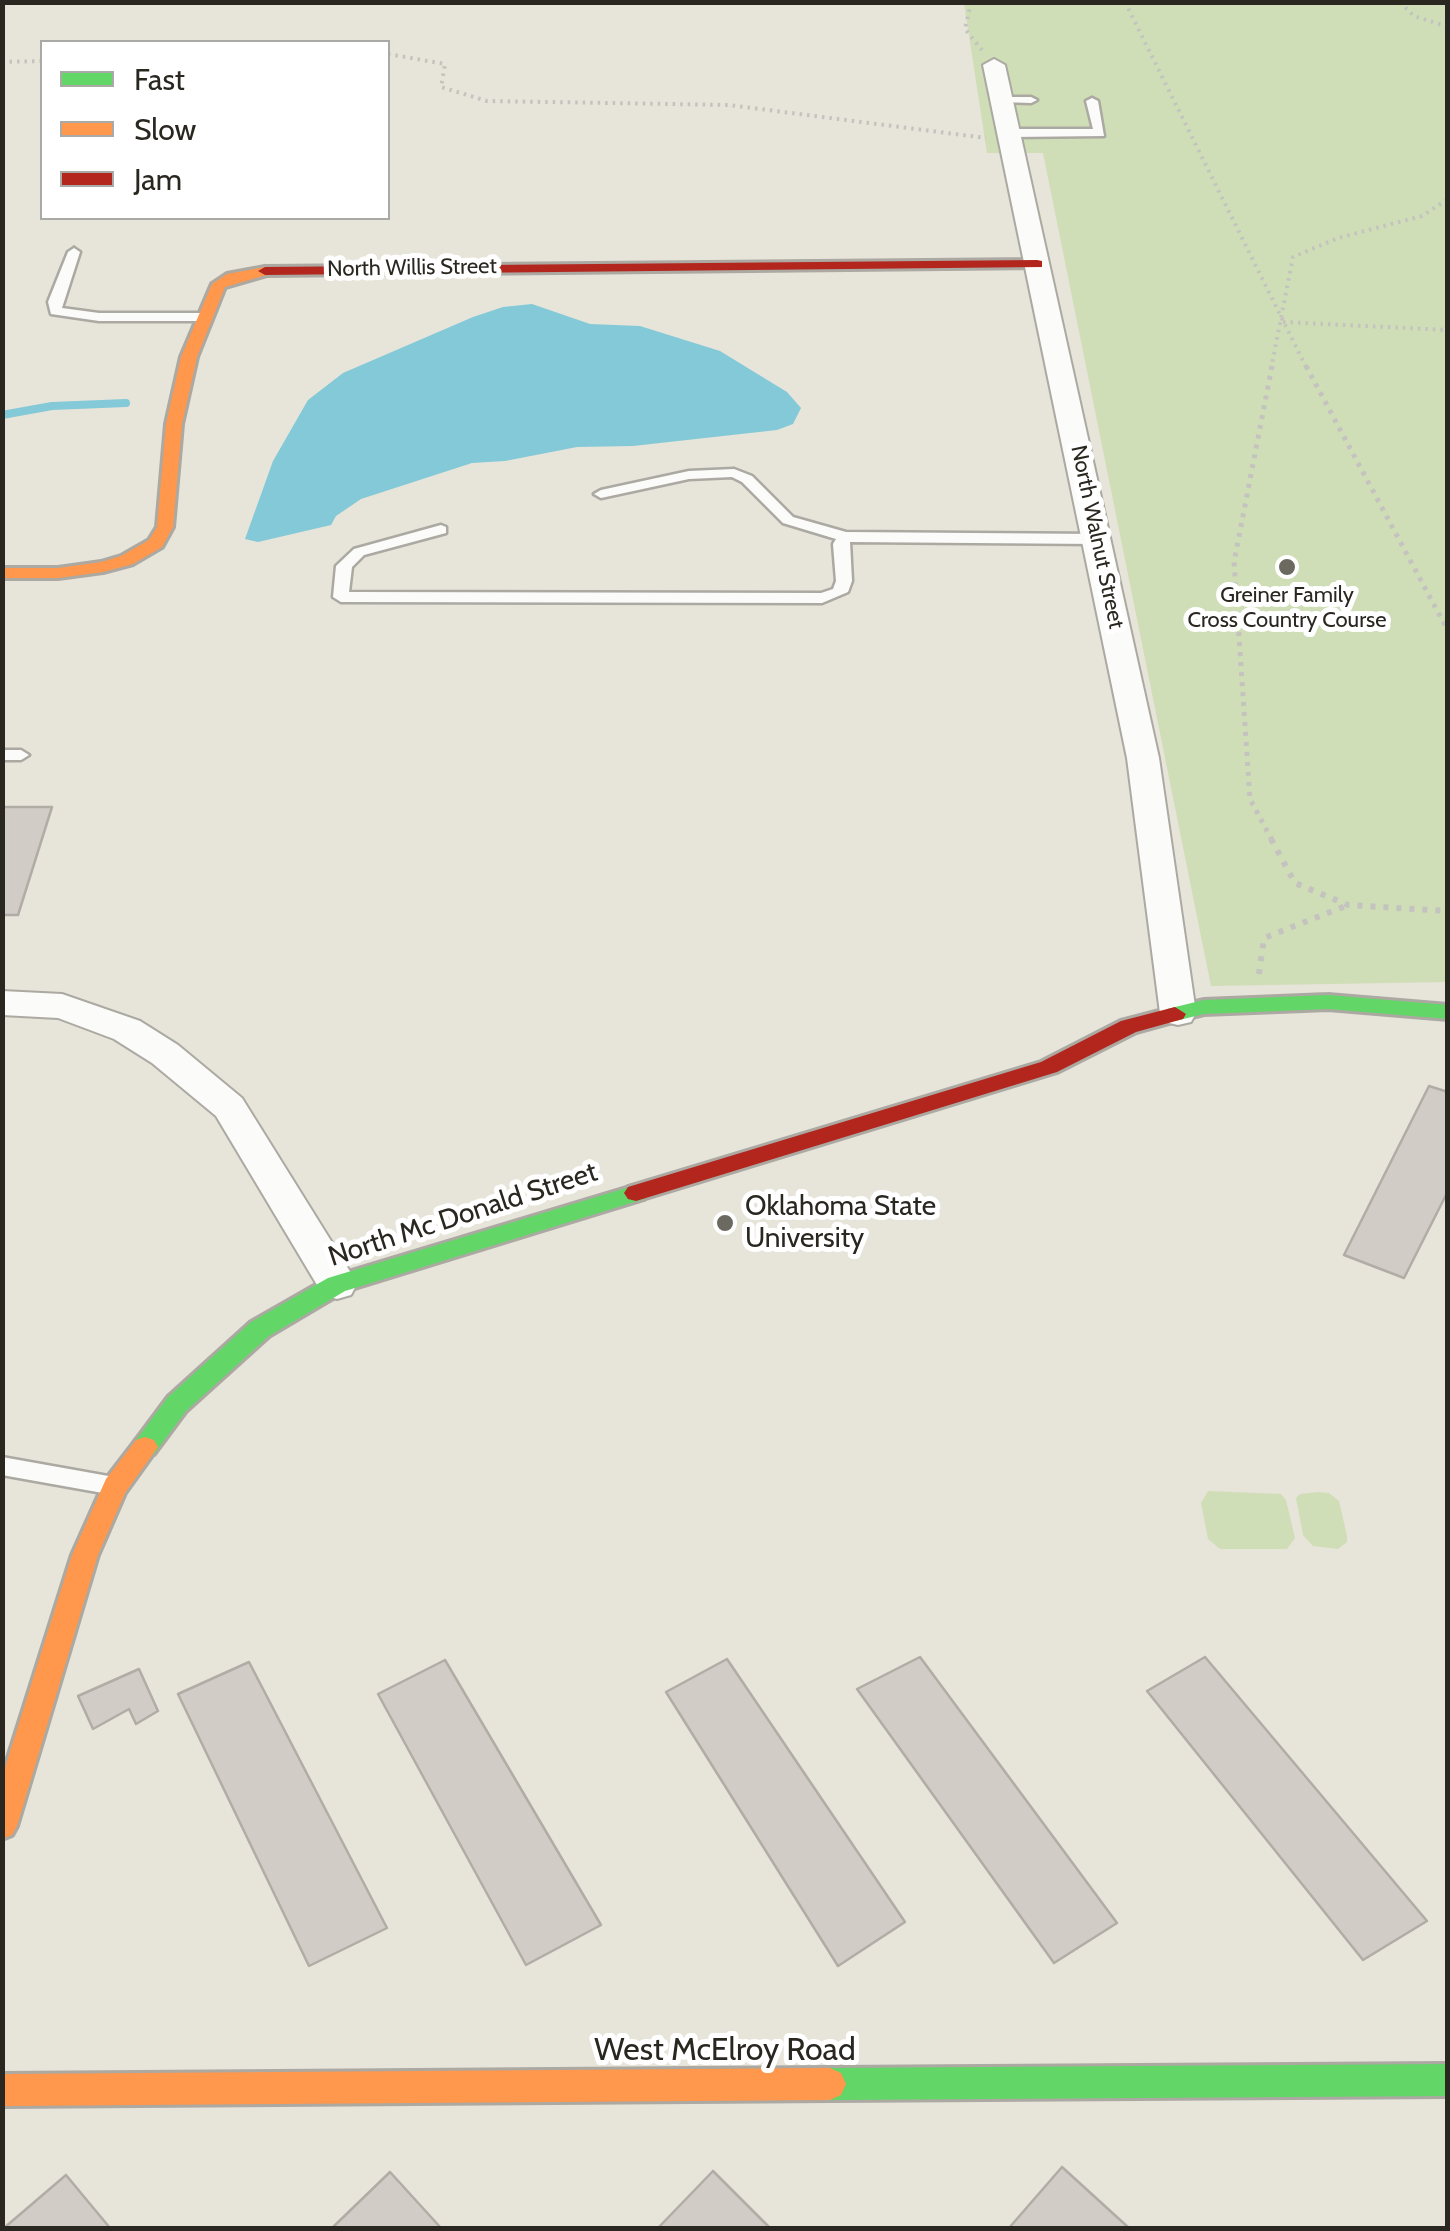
<!DOCTYPE html>
<html>
<head>
<meta charset="utf-8">
<style>
  body { margin:0 }
  #map { position:relative; width:1450px; height:2231px; overflow:hidden; background:#e7e4da; font-family:Cabin,sans-serif }
  canvas { display:block }
  .frame { position:absolute; inset:0; border:5px solid #292720; pointer-events:none }
  .legend { position:absolute; left:40px; top:40px; width:350px; height:180px; box-sizing:border-box; background:#fff; border:2px solid #a9a9a6; margin:0; padding:12px 18px; list-style:none; font-size:30px; color:#292720 }
  .legend li { display:flex; align-items:center; gap:20px; height:50px }
  .legend b { width:50px; border:2px solid #a9a9a6 }
</style>
</head>
<body>
<div id="map">
<canvas width="1450" height="2231"></canvas>
<div class="frame"></div>
<ul class="legend">
<li><b style="height:12px;background:#63d668"></b>Fast</li>
<li><b style="height:12px;background:#ff974d"></b>Slow</li>
<li><b style="height:12px;background:#b3261e"></b>Jam</li>
</ul>
</div>
<script>
const ctx = document.querySelector('canvas').getContext('2d');
ctx.lineJoin = 'round';
function fillPath(path, color) { ctx.fillStyle = color; ctx.fill(path, 'evenodd'); }
const shape = rows => new Path2D(rows.map(r => 'M' + r).join(''));
function strokePath(path, color, width, dash) { ctx.strokeStyle = color; ctx.lineWidth = width; ctx.lineCap = dash ? 'butt' : 'round'; ctx.setLineDash(dash || []); ctx.stroke(path); }
function drawText(font, color, halo, rows, align = 'center') {
  ctx.font = font + ' Cabin,sans-serif'; ctx.lineWidth = 10; ctx.setLineDash([]); ctx.textBaseline = 'middle'; ctx.strokeStyle = halo; ctx.fillStyle = color; for (const [text, x, y, turn = 0] of rows) {
    ctx.save(); ctx.translate(x, y); ctx.rotate((+turn || 0) * Math.PI / 180); ctx.textAlign = isNaN(turn) ? turn : align; if (halo) ctx.strokeText(text, 0, 0); ctx.fillText(text, 0, 0); ctx.restore();
  }
}
fillPath(shape([
  [964,3,1447,3,1447,982,1211,986,1043,153,987,153],
  [1208,1491,1281,1494,1286,1500,1295,1538,1287,1549,1220,1549,1208,1539,1201,1503],
  [1318,1492,1329,1493,1339,1501,1347,1536,1347,1542,1338,1549,1313,1546,1303,1535,1296,1498,1300,1494]
]), '#cfdeb6');
fillPath(shape([
  [532,304,590,324,640,326,720,351,787,392,801,408,793,424,777,430,633,446,577,447,505,461,472,463,361,499,336,516,331,525,258,542,245,539,273,461,308,400,343,373,473,317,503,307]
]), '#83c9d7');
strokePath(shape([
  [2,415,52,406,126,403]
]), '#83c9d7', 8);
const building = shape([
  [2,807,52,807,18,915,2,915,2,807],
  [1429,1086,1448,1092,1448,1191,1404,1278,1344,1255,1429,1086],
  [920,1657,1117,1923,1054,1963,857,1689,920,1657],
  [1205,1657,1427,1921,1363,1960,1147,1691,1205,1657],
  [727,1659,905,1922,838,1966,666,1692,727,1659],
  [445,1660,601,1925,526,1965,378,1694,445,1660],
  [249,1662,387,1928,309,1966,178,1694,249,1662],
  [139,1669,158,1711,136,1724,129,1709,93,1729,78,1696,139,1669],
  [1062,2167,1129,2228,1009,2228,1062,2167],
  [713,2171,770,2228,658,2228,713,2171],
  [390,2172,441,2228,332,2228,390,2172],
  [66,2175,110,2228,4,2228,66,2175]
]);
fillPath(building, '#d1cdc6');
strokePath(building, '#b1aca6', 2.5);
const lane = shape([
  [1004,97,1031,97,1037,100,1031,103,1000,102,1000,98,1004,97],
  [1092,98,1098,101,1104,136,1011,137,1005,133,1011,129,1093,129,1086,101,1092,98],
  [74,248,80,252,62,308,99,313,202,313,209,317,202,321,99,321,51,314,48,302,68,252,74,248],
  [734,469,752,476,793,517,846,532,1098,534,1106,539,1098,544,850,542,852,581,848,592,822,603,341,602,333,597,336,566,354,549,441,525,446,527,446,533,364,555,352,567,349,592,821,593,833,589,836,581,833,544,836,539,783,523,742,482,732,477,689,479,601,498,594,494,601,490,689,471,734,469],
  [2,750,21,750,29,755,21,760,2,760,2,750],
  [2,1457,114,1477,122,1479,126,1486,122,1493,114,1495,2,1475,2,1457]
]);
const street = shape([
  [994,59,1005,65,1159,758,1196,1013,1191,1022,1178,1025,1165,1022,1160,1013,1127,758,983,65,994,59],
  [2,991,62,994,140,1021,178,1045,242,1098,351,1273,357,1284,351,1295,337,1299,323,1295,216,1116,152,1063,114,1039,58,1018,2,1015,2,991]
]);
const fast = shape([
  [1328,995,1448,1005,1448,1019,1328,1009,1204,1014,1175,1021,1164,1014,1167,1009,1204,1000,1328,995],
  [636,1185,644,1187,648,1193,644,1199,345,1291,269,1336,186,1411,154,1454,145,1457,136,1454,132,1447,136,1440,168,1397,251,1322,328,1278,636,1185],
  [1448,2064,1448,2096,830,2100,819,2095,814,2084,819,2073,830,2068,1448,2064]
]);
const slow = shape([
  [265,267,272,271,270,274,225,287,197,357,182,424,173,527,162,547,133,564,103,572,58,578,2,578,2,568,58,568,101,562,121,556,149,540,157,527,166,424,181,357,212,284,227,274,265,267],
  [145,1437,154,1440,158,1447,125,1493,98,1555,17,1826,12,1835,2,1839,2,1777,72,1555,106,1479,136,1440,145,1437],
  [830,2068,841,2073,846,2084,841,2095,830,2100,2,2106,2,2074,830,2068]
]);
const jam = shape([
  [1037,260,1042,261,1042,267,265,275,258,271,265,267,1037,260],
  [1175,1007,1186,1014,1183,1019,1136,1032,1057,1072,636,1201,628,1199,624,1193,628,1187,1041,1062,1121,1021,1175,1007]
]);
strokePath(lane, '#aba9a2', 5);
strokePath(street, '#aba9a2', 4);
strokePath(fast, '#aba9a2', 6);
strokePath(slow, '#aba9a2', 6);
strokePath(jam, '#aba9a2', 6);
strokePath(shape([
  [971,2,965,29,982,50],
  [1125,2,1307,369],
  [1400,2,1414,16,1448,27],
  [388,54,445,64,441,87,487,101,729,105,986,138],
  [2,62,42,61],
  [1283,322,1448,330],
  [1271,369,1293,257,1338,238,1422,216,1448,199]
]), '#c4c3bf', 4, [2.5, 5]);
strokePath(shape([
  [1272,366,1234,562,1250,799,1273,842],
  [1306,366,1448,631]
]), '#c4c3bf', 5, [4, 6]);
strokePath(shape([
  [1271,839,1295,883,1348,905,1448,911],
  [1259,974,1264,938,1348,905]
]), '#c4c3bf', 6, [5, 8]);
fillPath(lane, '#fbfbf9');
fillPath(street, '#fbfbf9');
fillPath(fast, '#63d668');
fillPath(slow, '#ff974d');
fillPath(jam, '#b3261e');
for (const [x, y, r, color] of [
  [1287,567,10,"#6c6961"],
  [725,1223,10,"#6c6961"]
]) { const dot = new Path2D(); dot.arc(x, y, r, 0, 2 * Math.PI); ctx.fillStyle = color; ctx.fill(dot); strokePath(dot, '#fff', 4); }
drawText('22px', '#292720', '#fff', [
  ["North Willis Street",412,268,-1],
  ["North Walnut Street",1097,537,78]
]);
drawText('22px', '#292720', '#fff', [
  ["Greiner Family",1287,596],
  ["Cross Country Course",1287,621]
]);
drawText('28px', '#292720', '#fff', [
  ["Oklahoma State",745,1207],
  ["University",745,1239]
], 'left');
drawText('28px', '#292720', '#fff', [
  ["North Mc Donald Street",463,1215,-18]
]);
drawText('32px', '#292720', '#fff', [
  ["West McElroy Road",725,2051]
]);
</script>
</body>
</html>
